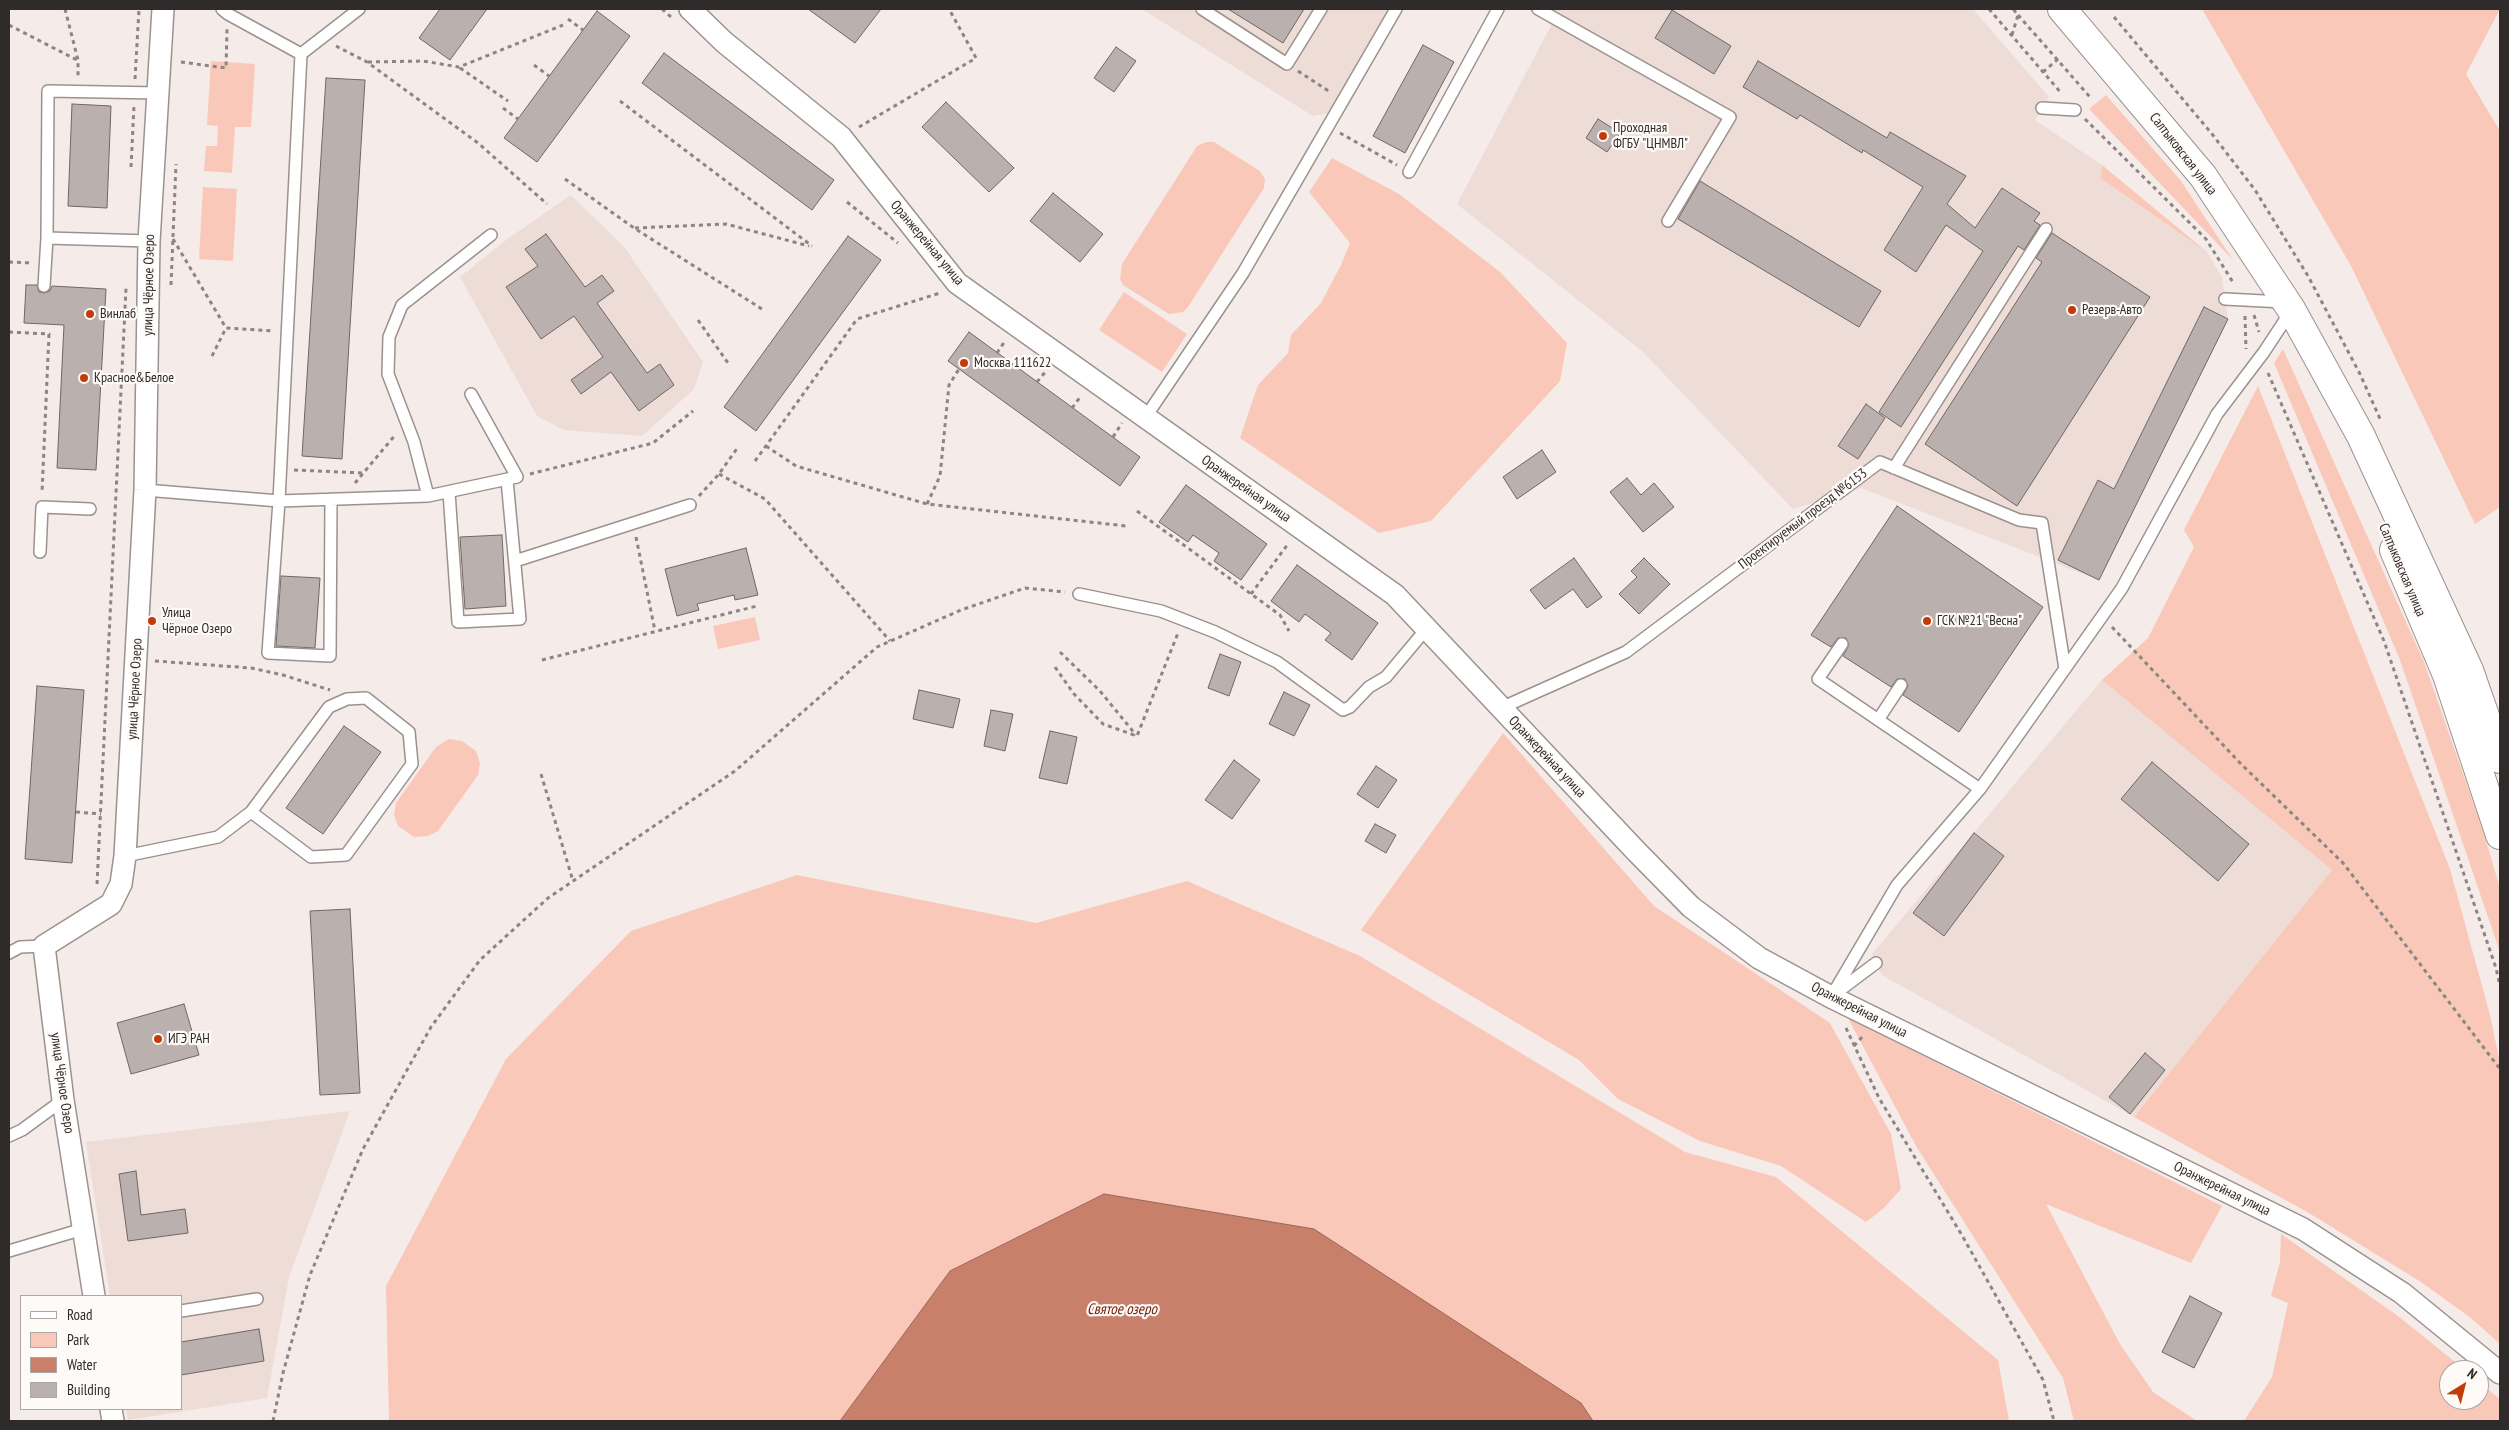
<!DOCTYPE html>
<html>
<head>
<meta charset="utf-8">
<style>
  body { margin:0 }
  #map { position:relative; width:2509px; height:1430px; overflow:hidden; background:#f5ebe8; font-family:"PT Sans Narrow",sans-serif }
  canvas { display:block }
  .frame { position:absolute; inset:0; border:10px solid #2f2b2a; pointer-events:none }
  .legend { position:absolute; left:20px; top:1295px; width:162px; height:115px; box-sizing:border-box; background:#fefaf8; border:1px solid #aba7a6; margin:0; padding:6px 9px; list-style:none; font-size:15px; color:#2f2b2a }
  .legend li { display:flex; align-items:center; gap:10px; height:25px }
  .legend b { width:25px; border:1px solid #aba7a6 }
  .north { position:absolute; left:2439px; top:1360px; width:50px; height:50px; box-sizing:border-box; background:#fefaf8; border:1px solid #aba7a6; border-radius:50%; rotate:36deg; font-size:14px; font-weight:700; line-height:20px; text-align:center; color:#2f2b2a }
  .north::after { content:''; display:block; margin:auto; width:18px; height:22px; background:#c33b08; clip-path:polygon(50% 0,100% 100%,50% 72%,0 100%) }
</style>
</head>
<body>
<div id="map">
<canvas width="2509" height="1430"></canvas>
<div class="frame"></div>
<ul class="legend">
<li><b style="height:6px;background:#fff"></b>Road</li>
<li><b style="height:14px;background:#fac8b9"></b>Park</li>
<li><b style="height:14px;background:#c8806b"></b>Water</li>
<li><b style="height:14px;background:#bab0ad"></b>Building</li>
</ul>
<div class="north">N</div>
</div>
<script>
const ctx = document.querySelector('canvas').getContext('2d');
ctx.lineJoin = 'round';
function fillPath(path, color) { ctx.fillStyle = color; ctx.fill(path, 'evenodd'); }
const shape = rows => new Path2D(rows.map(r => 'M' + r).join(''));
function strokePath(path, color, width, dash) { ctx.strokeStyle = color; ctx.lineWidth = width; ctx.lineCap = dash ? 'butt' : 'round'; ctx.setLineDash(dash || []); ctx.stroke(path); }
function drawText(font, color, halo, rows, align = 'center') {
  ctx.font = font + ' "PT Sans Narrow",sans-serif'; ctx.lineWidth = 4.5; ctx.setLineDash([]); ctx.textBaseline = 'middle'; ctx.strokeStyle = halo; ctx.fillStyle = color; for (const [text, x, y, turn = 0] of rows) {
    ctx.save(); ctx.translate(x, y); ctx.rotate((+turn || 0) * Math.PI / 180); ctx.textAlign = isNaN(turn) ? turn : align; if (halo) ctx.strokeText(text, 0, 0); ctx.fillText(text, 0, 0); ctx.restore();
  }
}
fillPath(shape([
  [1142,9,1388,9,1328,113,1313,116],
  [1552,9,1973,9,2049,97,2035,120,2102,165,2100,178,2207,252,2222,277,2228,319,2099,580,1861,488,1793,509,1642,351,1457,204,1555,18,1557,12],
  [571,195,625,248,703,362,694,389,642,436,564,430,537,416,460,277,506,240],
  [2102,680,2332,870,2134,1117,1882,975,1872,954],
  [350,1111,289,1277,267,1398,128,1420,126,1409,181,1409,181,1296,110,1296,86,1142]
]), '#eedcd6');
fillPath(shape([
  [2202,9,2500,9,2466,74,2500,131,2500,507,2475,524,2351,266],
  [211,61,255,64,251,127,235,127,232,173,204,171,206,146,217,146,218,126,207,125],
  [2106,95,2181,181,2233,260,2089,109],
  [1206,142,1214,142,1260,171,1265,179,1264,188,1188,307,1183,312,1169,314,1123,285,1120,279,1122,264,1197,146],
  [1332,158,1399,194,1500,272,1567,343,1560,381,1431,521,1379,533,1240,438,1258,385,1288,353,1291,335,1321,303,1341,265,1350,243,1309,192],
  [2102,165,2207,252,2100,178],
  [203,187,237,189,233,261,199,259],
  [1124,292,1187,334,1162,372,1099,330],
  [2283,349,2424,662,2483,831,2500,888,2500,952,2400,660,2274,363],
  [2258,386,2450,869,2490,1015,2500,1063,2500,1344,2471,1318,2421,1282,2309,1213,2134,1117,2332,870,2102,680,2148,638,2194,547,2184,530],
  [755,617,760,640,718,649,713,626],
  [1503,733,1654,906,1830,1023,1891,1134,1901,1189,1884,1208,1866,1222,1781,1166,1700,1141,1618,1099,1579,1060,1361,930],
  [449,739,462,741,476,751,480,763,478,775,438,831,428,836,414,837,398,826,394,815,396,803,436,747],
  [797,875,1036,923,1187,881,1360,956,1685,1152,1776,1177,1998,1360,2009,1421,1593,1421,1581,1403,950,1271,840,1421,389,1421,386,1286,506,1059,631,931],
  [1848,1018,2222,1206,2191,1263,2046,1204,2120,1344,2153,1392,2197,1421,2074,1421,2063,1378,1916,1146],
  [2281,1234,2398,1316,2465,1370,2449,1370,2449,1400,2479,1400,2479,1382,2500,1399,2500,1421,2244,1421,2272,1377,2288,1303,2271,1296,2280,1262]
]), '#fac8b9');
const water = shape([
  [1104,1194,1314,1229,1581,1403,1593,1421,840,1421,950,1271,1104,1194]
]);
fillPath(water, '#c8806b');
strokePath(water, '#9a6658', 1);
const building = shape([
  [440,9,487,9,450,60,419,38,440,9],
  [808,9,881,9,855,43,808,9],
  [1228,9,1304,9,1283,43,1228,9],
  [1672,10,1731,46,1714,74,1655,38,1672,10],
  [597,11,630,36,537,162,504,138,597,11],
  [1423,45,1454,62,1405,153,1373,136,1423,45],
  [1116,47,1136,61,1114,92,1094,78,1116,47],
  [664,53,834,180,812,210,642,83,664,53],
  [1758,61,1887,138,1890,132,1966,176,1947,204,1975,228,2002,188,2040,213,2034,221,2040,225,2024,250,2018,246,1901,427,1879,412,1983,251,1946,225,1916,272,1884,250,1923,187,1863,150,1862,153,1800,115,1797,119,1743,87,1758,61],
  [326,78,365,80,342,459,302,456,326,78],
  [946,102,1014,168,989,192,922,127,946,102],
  [72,104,111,106,107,208,68,206,72,104],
  [1598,119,1620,133,1607,152,1586,138,1598,119],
  [1700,181,1881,291,1859,327,1678,219,1700,181],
  [1053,193,1103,234,1080,262,1030,221,1053,193],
  [2052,233,2150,297,2017,506,1925,444,2042,262,2036,258,2052,233],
  [546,234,585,287,602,275,614,291,597,303,647,373,660,364,674,385,639,411,611,372,581,394,571,380,603,357,574,316,541,339,506,287,538,266,525,249,546,234],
  [848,236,881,260,756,431,724,407,848,236],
  [26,285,37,285,39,292,44,293,50,291,52,286,106,289,96,470,57,468,64,325,24,323,26,285],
  [2204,307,2228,319,2099,580,2058,560,2098,480,2114,489,2204,307],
  [969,332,1140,457,1120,486,948,361,969,332],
  [1866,404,1885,418,1858,459,1838,446,1866,404],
  [1542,450,1556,472,1517,499,1503,477,1542,450],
  [1627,478,1641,495,1654,483,1674,507,1643,532,1610,492,1627,478],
  [1186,485,1267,544,1241,580,1214,561,1219,553,1193,535,1188,542,1159,522,1186,485],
  [1897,506,2043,607,1959,732,1903,695,1908,686,1905,679,1897,679,1891,687,1843,656,1849,645,1846,638,1838,638,1831,647,1811,635,1897,506],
  [502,535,506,606,465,609,460,537,502,535],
  [746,548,758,595,735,600,734,595,697,604,699,610,677,616,665,569,746,548],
  [1574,558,1602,597,1587,608,1573,589,1545,609,1530,590,1574,558],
  [1644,558,1670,584,1639,614,1619,594,1637,577,1631,571,1644,558],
  [1297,565,1378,623,1352,660,1325,640,1331,633,1305,614,1299,622,1271,601,1297,565],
  [281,576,320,578,315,648,276,646,281,576],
  [1220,654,1241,662,1229,696,1208,688,1220,654],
  [37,686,84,690,72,863,25,859,37,686],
  [919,690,960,699,953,728,913,719,919,690],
  [1284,692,1310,705,1294,736,1269,724,1284,692],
  [991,710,1013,714,1005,751,984,746,991,710],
  [344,726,381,752,323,834,286,808,344,726],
  [1050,731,1077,737,1067,784,1039,778,1050,731],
  [1234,760,1260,780,1232,819,1205,800,1234,760],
  [2152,762,2249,844,2218,881,2121,799,2152,762],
  [1376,766,1397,780,1378,808,1357,794,1376,766],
  [1375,824,1396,835,1386,853,1365,841,1375,824],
  [1974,833,2004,856,1944,936,1913,913,1974,833],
  [350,909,360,1093,320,1095,310,911,350,909],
  [184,1004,199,1055,131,1074,117,1023,184,1004],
  [2145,1053,2165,1070,2130,1114,2109,1097,2145,1053],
  [136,1171,141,1215,185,1209,188,1233,128,1241,119,1174,136,1171],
  [2190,1296,2222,1313,2194,1368,2162,1352,2190,1296],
  [259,1329,264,1361,181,1375,181,1342,259,1329]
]);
fillPath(building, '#bab0ad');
strokePath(building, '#706765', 1);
const service = shape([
  [222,9,228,14,301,54,279,501,268,653,330,656,331,499],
  [1202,9,1287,64,1321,9],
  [1538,9,1730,117,1668,221],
  [301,54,359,9],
  [2042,108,2075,110],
  [1409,172,1498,9],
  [149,241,47,238,48,91,158,93],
  [44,286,47,238],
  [2225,299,2283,302],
  [1145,418,1243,273,1396,9],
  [1894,468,2046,229],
  [145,490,279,501,428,496,414,442,388,374,389,337,402,305,491,235],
  [449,492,458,622,520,619,507,480],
  [428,496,517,477,471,394],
  [40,552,42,507,90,509],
  [515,561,690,505],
  [1079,594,1161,611,1215,632,1277,662,1343,710,1350,707,1369,687,1386,677,1427,628],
  [1501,708,1626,652,1880,462,2019,520,2042,523,2065,669],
  [1878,720,1901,685],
  [1980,789,2122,588,2217,414,2264,352,2291,311],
  [125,856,218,837,251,812,329,707,347,699,366,698,409,732,412,764,346,855,311,857,251,812],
  [9,953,20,947,44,946],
  [1836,993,1876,963],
  [1831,997,1897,885,1980,789,1818,679,1842,644],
  [9,1136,22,1130,63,1100],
  [9,1251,83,1229],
  [181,1311,257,1299]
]);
const minor = shape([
  [690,9,724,42,841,137,957,283,1395,595,1635,850,1691,907,1759,958,1831,997,2303,1229,2402,1293,2500,1373],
  [94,1296,63,1100,44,946,111,904,121,884,125,856,145,490,149,241,163,9],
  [111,1409,113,1421]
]);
const secondary = shape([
  [2062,9,2203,176,2291,309,2361,436,2469,670,2500,759],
  [2394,550,2447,675,2500,835]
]);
strokePath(service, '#9b928f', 14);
strokePath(minor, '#9b928f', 24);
strokePath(secondary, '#9b928f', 30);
strokePath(shape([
  [65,9,78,60,78,76],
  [662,9,671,17],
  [1989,9,2062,94],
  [2018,15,2090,97],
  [2114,17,2212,134,2255,190,2308,276,2360,374,2381,421],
  [568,19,583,30],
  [9,25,77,60],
  [2012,35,2018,15,2013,9],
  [336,46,367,62,478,143,547,204],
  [181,62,226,68,227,29],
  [368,62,423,61,459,67,563,25],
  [534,65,549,76],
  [460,68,508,101],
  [1298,71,1330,92],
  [2043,72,2058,59],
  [135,79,139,9],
  [620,101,812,246],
  [503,108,518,119],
  [2085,119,2206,239,2234,284],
  [859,127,976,58,949,9],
  [1340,133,1397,165],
  [131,167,134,106],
  [565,179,634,228,765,311],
  [847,202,898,243],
  [635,228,726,224,809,246],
  [173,239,226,328,273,331],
  [9,262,32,263],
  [171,285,176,164],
  [2254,315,2259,332],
  [2245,316,2246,349],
  [698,320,728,363],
  [9,332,49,334,42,493],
  [997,353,1005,341],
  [212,356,226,328],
  [2268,373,2384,641,2496,968,2500,986],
  [1037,382,1046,371],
  [1072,408,1081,396],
  [1113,437,1122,423],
  [766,446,796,466,927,504,1126,526],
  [755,461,857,319,940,293],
  [294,470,364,473],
  [530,474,653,443,693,411],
  [719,474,765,499,890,641],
  [355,483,396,434],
  [699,496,719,474,738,447],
  [927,504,940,476,949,385,959,369],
  [1137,511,1280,615,1289,631],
  [636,537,655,631],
  [1251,594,1288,544],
  [2112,627,2241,764,2343,863,2500,1069],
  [1060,652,1100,691,1136,735],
  [542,660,757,606],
  [155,661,251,668,283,675,330,690],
  [1055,667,1074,694,1103,724,1137,736,1178,633],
  [541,774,573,881],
  [76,812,101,814],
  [97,884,126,288],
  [1846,1028,1879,1098,1963,1237,2043,1380,2054,1421],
  [1854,1046,1864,1035],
  [273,1421,283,1373,310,1275,363,1149,431,1027,480,960,548,898,735,771,877,647,961,610,1025,588,1065,592]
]), '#8c8583', 3, [4, 4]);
strokePath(service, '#fff', 11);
strokePath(minor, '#fff', 21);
strokePath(secondary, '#fff', 28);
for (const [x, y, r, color] of [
  [1603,136,5,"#c33b08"],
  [2072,310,5,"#c33b08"],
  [90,314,5,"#c33b08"],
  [964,363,5,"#c33b08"],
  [84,378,5,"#c33b08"],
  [152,621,5,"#c33b08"],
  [1927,621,5,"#c33b08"],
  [158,1039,5,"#c33b08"]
]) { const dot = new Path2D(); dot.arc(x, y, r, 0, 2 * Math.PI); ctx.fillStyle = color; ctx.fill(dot); strokePath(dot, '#fefaf8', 2); }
drawText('14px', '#2f2b2a', '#fefaf8', [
  ["Проходная",1613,128],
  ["ФГБУ \"ЦНМВЛ\"",1613,144],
  ["Резерв-Авто",2082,310],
  ["Винлаб",100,314],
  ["Москва 111622",974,363],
  ["Красное&Белое",94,378],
  ["Улица",162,613],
  ["Чёрное Озеро",162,629],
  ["ГСК №21 \"Весна\"",1937,621],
  ["ИГЭ РАН",168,1039]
], 'left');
drawText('14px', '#2f2b2a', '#fefaf8', [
  ["Салтыковская улица",2183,154,52],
  ["Оранжерейная улица",927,243,50],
  ["улица Чёрное Озеро",149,285,-89],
  ["Оранжерейная улица",1246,489,35],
  ["Проектируемый проезд №6153",1803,519,-37],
  ["Салтыковская улица",2402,570,67],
  ["улица Чёрное Озеро",135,689,-87],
  ["Оранжерейная улица",1547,757,47],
  ["Оранжерейная улица",1859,1010,27],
  ["улица Чёрное Озеро",62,1083,82],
  ["Оранжерейная улица",2222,1189,26]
]);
drawText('italic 15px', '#711a00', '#fefaf8', [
  ["Святое озеро",1122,1310]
]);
</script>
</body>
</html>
